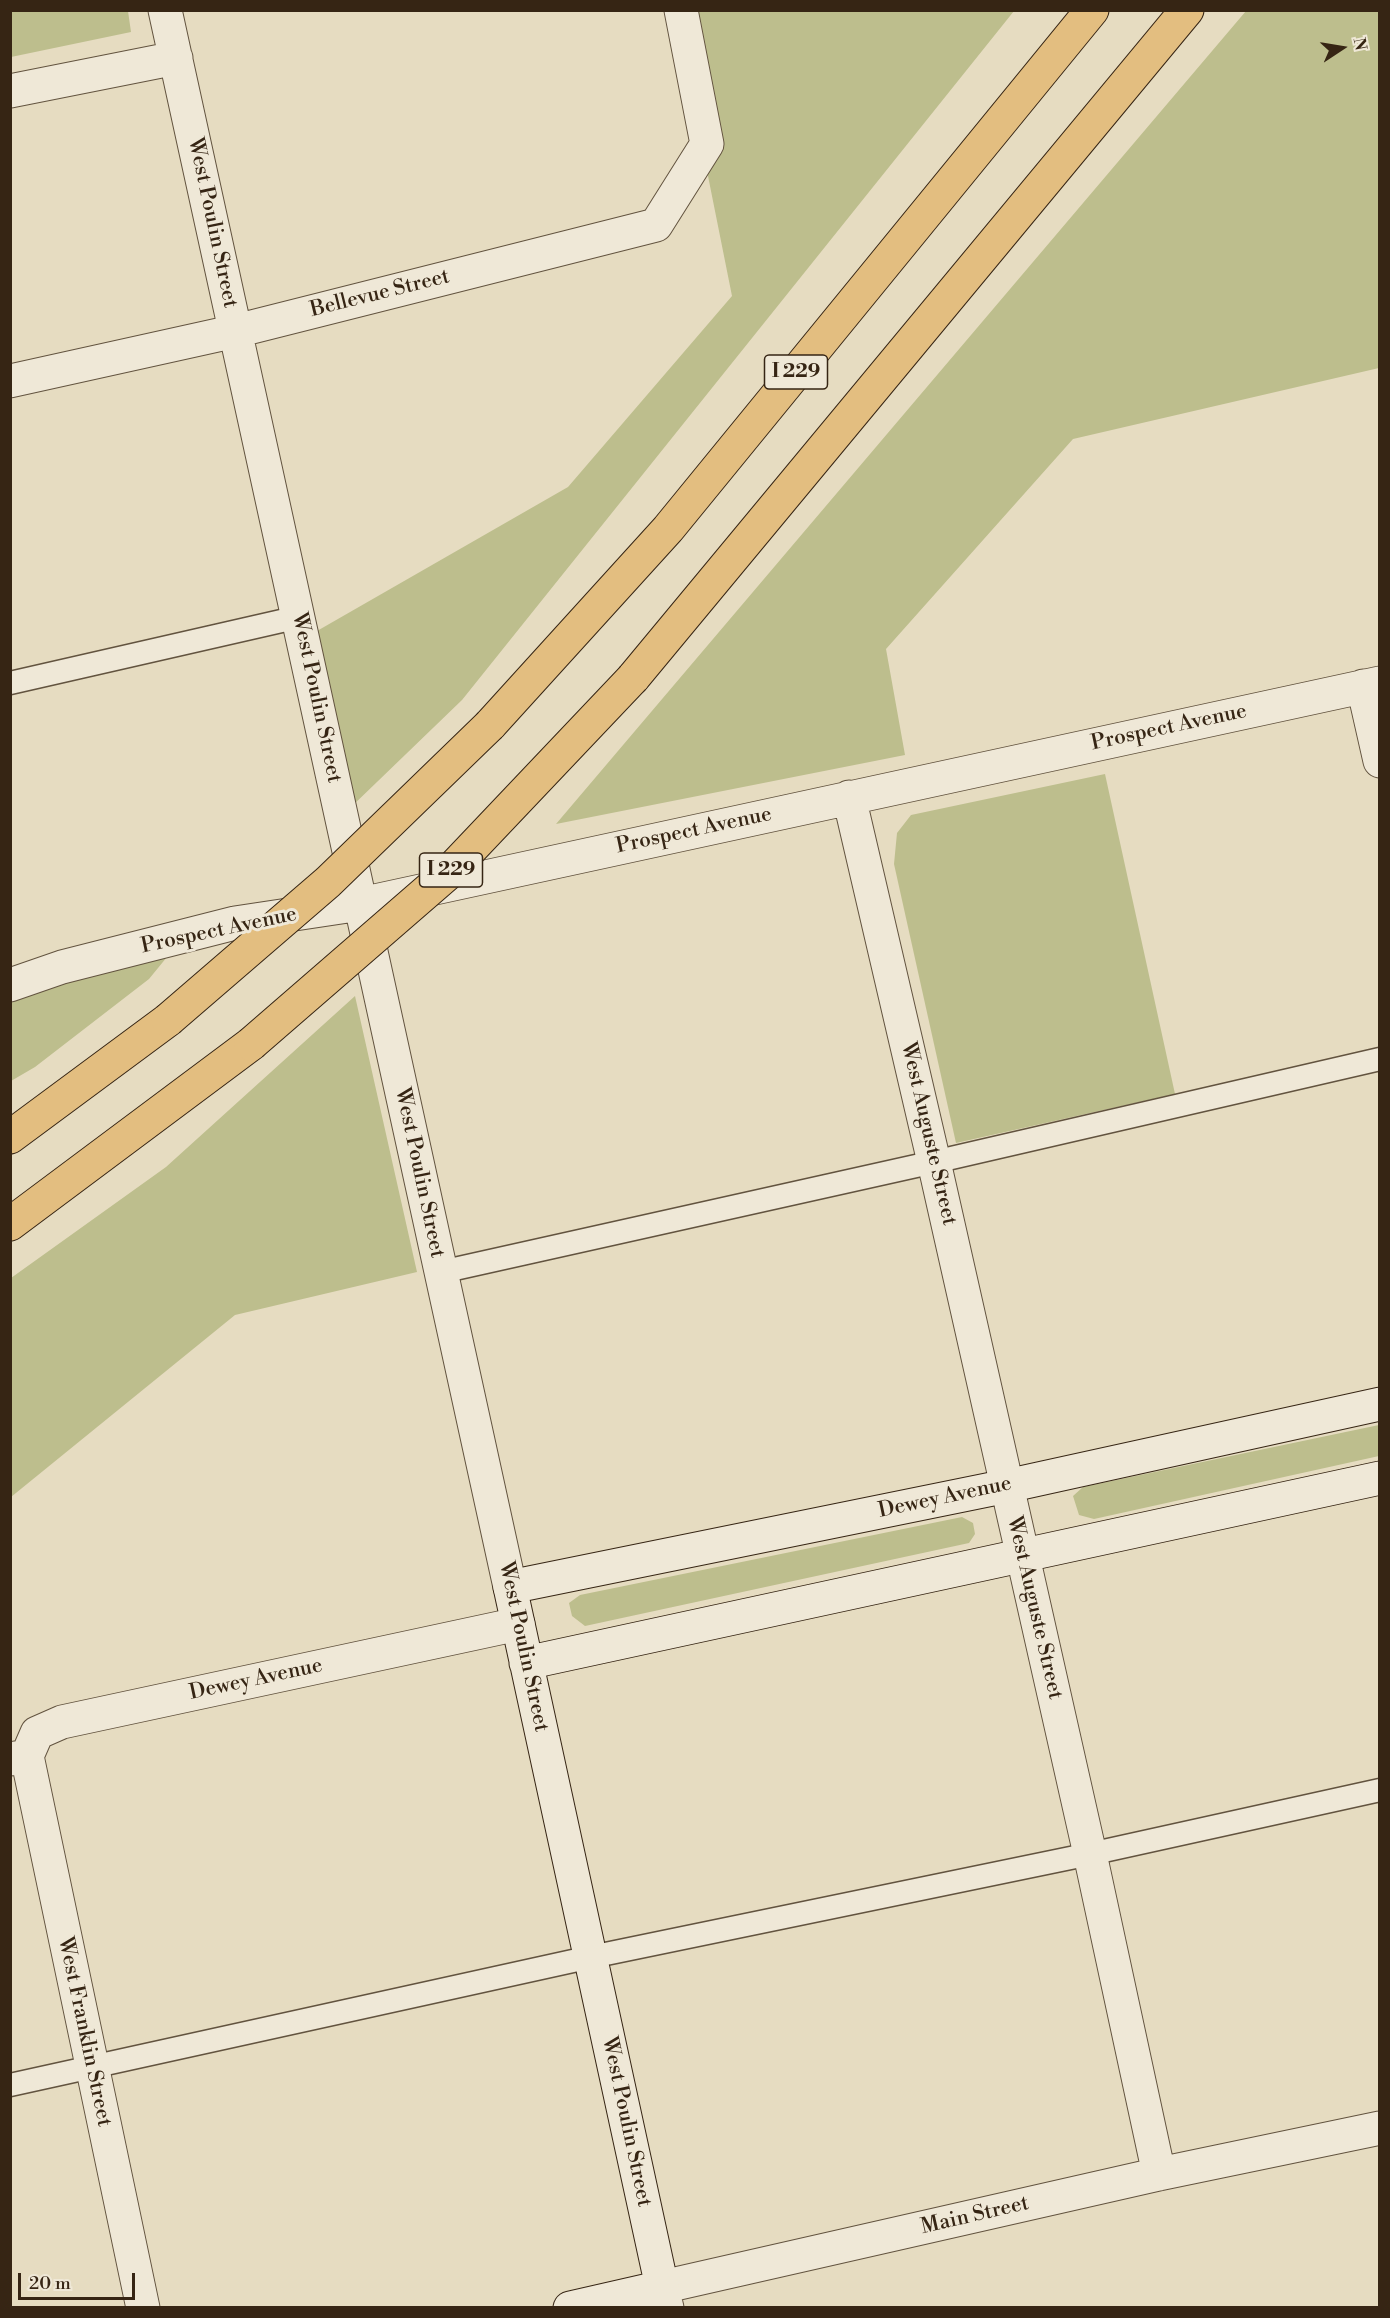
<!DOCTYPE html>
<html>
<head>
<meta charset="utf-8">
<style>
  body { margin:0 }
  #map { position:relative; width:1390px; height:2318px; overflow:hidden; background:#e6dcc1; font-family:"Libre Bodoni",serif }
  canvas { display:block }
  .frame { position:absolute; inset:0; border:12px solid #362514; pointer-events:none }
  .north { position:absolute; left:1312px; top:18px; width:60px; height:60px; -webkit-text-stroke:4px #efe8d7; paint-order:stroke; rotate:78deg; font-size:16px; font-weight:700; line-height:24px; text-align:center; color:#362514 }
  .north::after { content:''; display:block; margin:auto; width:21px; height:27px; background:#362514; clip-path:polygon(50% 0,100% 100%,50% 72%,0 100%) }
  .scale { position:absolute; left:18px; top:2273px; width:117px; height:27px; box-sizing:border-box; border:3px solid #362514; border-top:0; padding-left:8px; font-size:18px; line-height:21px; white-space:nowrap; color:#362514; -webkit-text-stroke:4px #efe8d7; paint-order:stroke }
</style>
</head>
<body>
<div id="map">
<canvas width="1390" height="2318"></canvas>
<div class="frame"></div>
<div class="north">N</div>
<div class="scale">20 m</div>
</div>
<script>
const ctx = document.querySelector('canvas').getContext('2d');
ctx.lineJoin = 'round';
function fillPath(path, color) { ctx.fillStyle = color; ctx.fill(path, 'evenodd'); }
const shape = rows => new Path2D(rows.map(r => 'M' + r).join(''));
function strokePath(path, color, width, dash) { ctx.strokeStyle = color; ctx.lineWidth = width; ctx.lineCap = dash ? 'butt' : 'round'; ctx.setLineDash(dash || []); ctx.stroke(path); }
function drawText(font, color, halo, rows, align = 'center') {
  ctx.font = font + ' "Libre Bodoni",serif'; ctx.lineWidth = 6; ctx.setLineDash([]); ctx.textBaseline = 'middle'; ctx.strokeStyle = halo; ctx.fillStyle = color; for (const [text, x, y, turn = 0] of rows) {
    ctx.save(); ctx.translate(x, y); ctx.rotate((+turn || 0) * Math.PI / 180); ctx.textAlign = isNaN(turn) ? turn : align; if (halo) ctx.strokeText(text, 0, 0); ctx.fillText(text, 0, 0); ctx.restore();
  }
}
fillPath(shape([
  [11,10,128,11,131,32,11,57],
  [675,11,1014,11,462,700,349,809,310,635,568,487,732,296],
  [1246,11,1379,11,1379,368,1073,439,886,649,905,755,556,824],
  [1105,774,1175,1094,956,1143,894,864,897,833,911,815],
  [176,946,149,979,35,1067,11,1081,11,996],
  [355,996,417,1272,235,1315,11,1497,11,1278,166,1167],
  [1379,1425,1379,1456,1094,1519,1079,1515,1073,1496,1083,1487],
  [962,1517,973,1523,975,1534,969,1543,585,1626,572,1616,569,1603,580,1595]
]), '#bdbe8d');
const lane = shape([
  [10,683,299,617],
  [441,1272,934,1162,1380,1059],
  [10,2085,591,1957,1090,1854,1380,1790]
]);
const street = shape([
  [165,10,510,1587],
  [10,91,176,58],
  [10,381,236,331,656,225,707,144,681,10],
  [1363,686,1380,761],
  [849,797,934,1162,1090,1854,1159,2174],
  [10,985,62,967,235,923,361,904,1380,683],
  [27,1756,143,2308],
  [10,1759,27,1756,37,1733,62,1722,518,1624],
  [667,2308,662,2287,1159,2174,1380,2128]
]);
const secondary = shape([
  [526,1663,1380,1478],
  [570,2308,662,2287,510,1587,1007,1486,1380,1404]
]);
const highway = shape([
  [633,678,1187,10],
  [490,725,668,529,1092,10],
  [10,1137,168,1020],
  [10,1224,251,1044]
]);
strokePath(lane, '#62533f', 25);
strokePath(street, '#62533f', 35);
strokePath(secondary, '#362514', 35);
strokePath(highway, '#362514', 35);
strokePath(lane, '#efe8d7', 22);
strokePath(street, '#efe8d7', 33);
strokePath(secondary, '#efe8d7', 33);
strokePath(highway, '#e3be80', 33);
const highwayBridge = shape([
  [168,1020,328,882,490,725],
  [251,1044,447,874,633,678]
]);
strokePath(highwayBridge, '#362514', 35, []);
strokePath(highwayBridge, '#e3be80', 33);
for (const [x, y, w] of [
  [796,372,63],
  [451,870,63]
]) { const box = new Path2D(); box.roundRect(x - w / 2, y - 17, w, 34, 4.5); ctx.fillStyle = '#efe8d7'; ctx.fill(box); strokePath(box, '#362514', 1.5); }
drawText('bold 20px', '#362514', null, [
  ["I 229",796,372],
  ["I 229",451,870]
]);
drawText('21px', '#362514', '#efe8d7', [
  ["West Poulin Street",212,223,78],
  ["Bellevue Street",380,294,-14],
  ["West Poulin Street",316,698,78],
  ["Prospect Avenue",1169,728,-12],
  ["Prospect Avenue",694,831,-12],
  ["Prospect Avenue",219,931,-12],
  ["West Auguste Street",928,1134,77],
  ["West Poulin Street",419,1173,78],
  ["Dewey Avenue",945,1498,-12],
  ["West Auguste Street",1034,1608,77],
  ["West Poulin Street",523,1647,78],
  ["Dewey Avenue",256,1680,-12],
  ["West Franklin Street",84,2032,78],
  ["West Poulin Street",626,2122,78],
  ["Main Street",975,2216,-13]
]);
</script>
</body>
</html>
